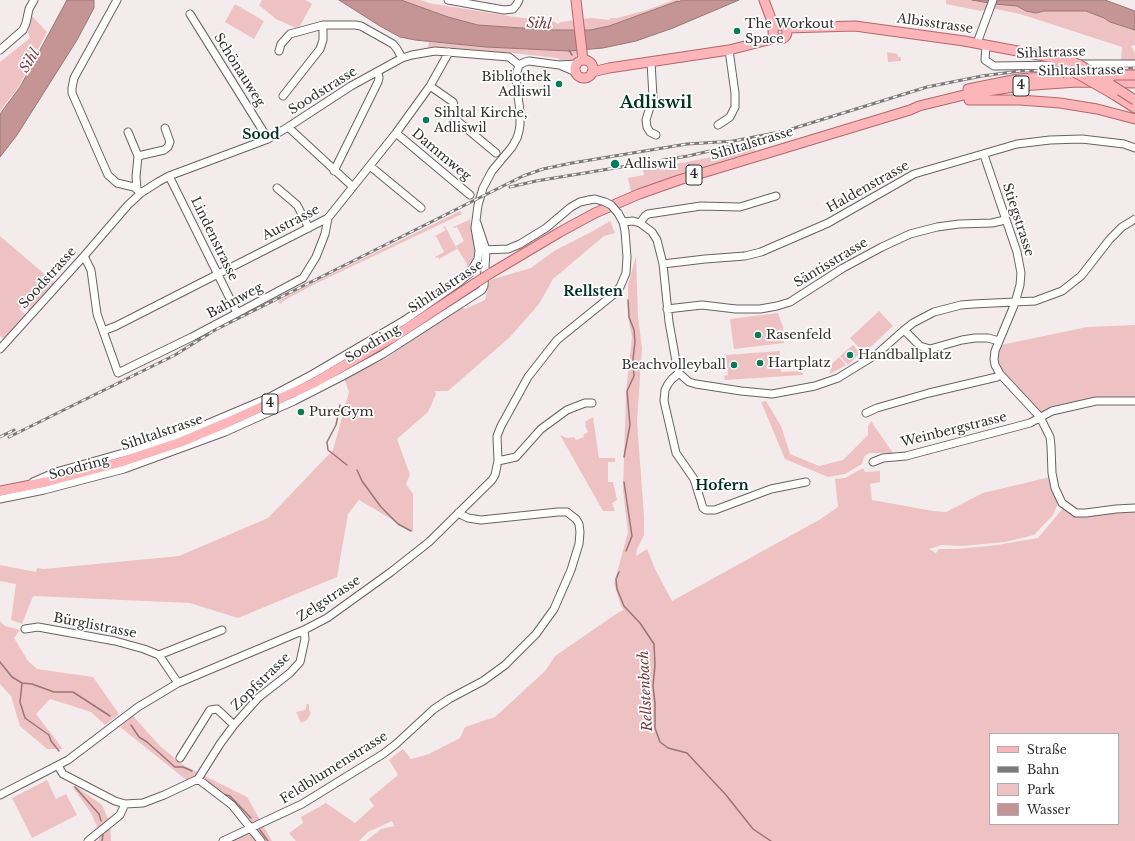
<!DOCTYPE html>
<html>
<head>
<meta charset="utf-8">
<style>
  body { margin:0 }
  #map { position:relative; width:1135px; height:841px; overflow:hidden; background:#f4ecec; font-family:"Libre Baskerville",serif }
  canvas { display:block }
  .legend { position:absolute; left:989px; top:733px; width:130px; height:92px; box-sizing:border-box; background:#fff; border:1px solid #adacac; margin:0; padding:5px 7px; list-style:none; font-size:12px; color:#322f2f }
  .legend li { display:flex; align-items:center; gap:8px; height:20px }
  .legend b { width:20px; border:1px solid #adacac }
</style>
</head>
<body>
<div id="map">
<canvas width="1135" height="841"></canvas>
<ul class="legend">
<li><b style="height:5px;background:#fcb5b9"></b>Straße</li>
<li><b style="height:5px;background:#7e7979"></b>Bahn</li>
<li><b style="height:11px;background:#eec2c3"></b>Park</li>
<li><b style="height:11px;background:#c59494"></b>Wasser</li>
</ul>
</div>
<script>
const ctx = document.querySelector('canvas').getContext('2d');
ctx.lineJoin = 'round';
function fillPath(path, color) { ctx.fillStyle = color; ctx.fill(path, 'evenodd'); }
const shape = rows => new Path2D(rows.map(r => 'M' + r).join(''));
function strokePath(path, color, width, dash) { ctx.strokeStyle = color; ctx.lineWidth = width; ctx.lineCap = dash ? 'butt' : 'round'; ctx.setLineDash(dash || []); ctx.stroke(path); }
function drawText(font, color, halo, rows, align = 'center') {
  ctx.font = font + ' "Libre Baskerville",serif'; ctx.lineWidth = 3.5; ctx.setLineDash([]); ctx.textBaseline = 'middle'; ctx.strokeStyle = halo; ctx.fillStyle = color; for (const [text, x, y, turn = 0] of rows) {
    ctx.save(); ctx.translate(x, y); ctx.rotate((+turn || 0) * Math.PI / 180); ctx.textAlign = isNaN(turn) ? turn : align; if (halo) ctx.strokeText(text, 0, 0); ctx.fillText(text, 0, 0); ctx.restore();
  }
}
fillPath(shape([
  [262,0,305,0,312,4,300,26,296,28,276,19,259,5],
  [401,0,420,0,429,3,515,17,553,21,558,24,561,22,591,18,610,20,610,18,617,18,644,11,674,0,682,0,679,2,678,1,609,26,590,30,551,30,478,25,448,17],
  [946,0,972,0,995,4,1017,6,1026,11,1036,13,1044,11,1086,11,1104,18,1110,22,1135,30,1135,45,1131,46,1135,53,1135,60,1121,60,1122,47,1020,14,996,9,992,10,987,9,981,11,946,4],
  [235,4,264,21,254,39,225,22],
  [32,16,47,32,18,88,0,111,0,62,30,38,28,32],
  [429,42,486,47,577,50,577,54,575,59,572,60,560,60,557,58,512,53,442,47,431,47,428,48],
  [887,52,898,54,898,57,901,57,901,61,888,62],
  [751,146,754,147,755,151,678,175,631,192,628,178,644,175,643,170,707,158],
  [460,211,462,214,317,283,292,296,282,302,280,305,278,301,295,292],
  [470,217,472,235,476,250,472,263,467,271,465,267,468,266,456,246,464,241,457,227,454,228,453,227,469,220],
  [610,221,615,233,604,236,553,279,539,304,510,337,448,391,435,391,436,394,428,412,397,439,410,475,406,484,413,494,413,532,359,500,348,514,337,577,238,618,190,603,33,596,22,624,11,620,16,584,0,581,0,565,36,572,37,568,44,569,179,556,268,518,333,450,349,392,344,378,387,358,408,342,461,307,465,309,485,300,490,280,531,268,554,251,591,232],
  [445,226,457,249,439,259,438,257,436,258,435,257,444,252,436,236,431,238,446,230,443,227],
  [0,236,55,283,30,312,23,305,19,309,27,316,8,336,7,336,3,338,0,336],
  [636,256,638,317,642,348,637,422,644,516,644,535,637,549,636,556,647,549,656,571,672,601,819,520,838,507,835,479,845,478,863,468,865,472,880,471,880,482,870,484,872,500,933,511,946,512,983,493,1050,477,1059,501,1053,515,1034,535,1005,542,962,546,942,545,929,549,936,553,939,549,958,549,997,545,1038,538,1064,507,1075,517,1078,515,1135,510,1135,841,366,841,381,829,394,826,392,821,368,832,359,841,296,841,289,833,303,823,301,817,326,803,355,823,374,806,369,799,398,775,389,760,403,749,411,759,429,754,460,738,465,727,495,717,545,671,555,656,619,612,624,610,621,606,614,584,628,532,623,491,626,392,632,337,628,317,628,285],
  [990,734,1118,734,1118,824,990,824],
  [475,289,476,291,370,359,327,380,385,347],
  [879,311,893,326,864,353,850,338],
  [778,313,783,327,784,343,734,349,730,319],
  [1135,325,1135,398,1095,400,1042,414,1004,374,999,363,998,357,1001,345,1087,327],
  [853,345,860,353,848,365,840,356],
  [780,351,781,372,802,371,803,375,725,380,724,376,728,375,726,355],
  [839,357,846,365,830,374,831,365],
  [766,401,781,426,790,454,819,466,843,460,868,435,868,426,871,421,893,453,869,453,864,457,862,464,845,474,828,477,785,459,761,402],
  [593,417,599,458,615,458,615,462,608,462,608,482,613,482,617,500,612,503,615,511,603,511,560,435,567,438,574,437,576,440,584,437,583,435,588,432,585,425,586,425,585,422],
  [0,621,5,626,20,630,14,638,28,661,37,669,93,677,119,714,105,725,91,712,50,699,36,714,63,749,47,749,20,726,11,696,0,684],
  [307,704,309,704,309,710,311,713,307,720,301,723,296,712,305,710],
  [133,716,160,746,183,765,247,797,272,841,230,841,256,831,198,779,190,783,120,727],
  [47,780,56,799,66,794,77,815,32,838,12,798],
  [72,786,77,787,102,805,110,823,111,841,98,841,101,835,91,813]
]), '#eec2c3');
const water = shape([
  [67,0,94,0,94,8,77,40,17,135,0,157,0,114,20,87,67,0],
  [339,0,401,0,448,17,478,25,551,30,590,30,609,26,678,1,679,2,682,0,739,0,673,28,636,41,603,48,569,51,486,47,415,40,400,37,380,26,339,0],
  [972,0,1105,0,1135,11,1135,30,1110,22,1104,18,1086,11,1044,11,1036,13,1026,11,1017,6,995,4,972,0]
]);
fillPath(water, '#c59494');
strokePath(water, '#997676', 1);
strokePath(shape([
  [569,50,572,55],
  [340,405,336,425,327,442,328,450,347,465],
  [624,457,630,425,627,391,634,376,633,359,635,342,634,330,629,317,628,300],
  [357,470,362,481,381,507,398,524,411,531],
  [624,482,632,536,626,551],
  [619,572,616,579,617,589,624,606,640,623,654,644,655,665,653,686,655,703,655,728,660,742,668,748,687,753,726,795,753,829,771,841],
  [0,662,12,677,22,683,20,702,25,718,49,735,51,741,59,751],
  [22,683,32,684,54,692,73,692,110,716],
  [131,725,139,737,147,742,175,767,183,767,192,771],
  [208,783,223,794,230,796,251,818],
  [75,787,99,814,101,821],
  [260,830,268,841],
  [102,841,103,835]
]), '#997676', 1.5);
const minor = shape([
  [117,0,74,78,72,88,72,93,108,175,117,183,134,187,141,193],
  [448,0,504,10,513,9,517,4,519,0],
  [190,14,268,139],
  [977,43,993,0],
  [986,45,985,60,994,66,1064,65],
  [0,50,23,30,26,23,29,9,34,0],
  [279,51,281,44,290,34,323,25,355,25,361,26,393,44,397,49,402,58],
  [651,62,653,97,646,120,647,127,650,132,656,135],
  [1078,64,1135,64],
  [562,66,576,72],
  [430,86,453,102,455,109,455,119,496,153],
  [283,96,320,49,323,40,323,25],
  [718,125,730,117,735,107,735,93,729,50],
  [288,127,353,187],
  [128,132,138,156,136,177,137,189],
  [396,133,470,195],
  [984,155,1017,252,1021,273,1020,285,1015,303,995,351,994,359,995,365,1000,374,1040,417,1050,437,1051,446,1052,473,1055,488,1062,503,1076,513,1086,513,1116,509,1135,508],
  [138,156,164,150,168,147,170,142,165,128],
  [370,166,421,208],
  [334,171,378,82,379,78,378,72],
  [169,176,237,313],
  [277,188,297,205,309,228],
  [623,222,633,221,640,223,652,232,657,240,663,264,669,322,677,367,679,373,689,382,696,384,741,391,772,394,815,386,838,378,877,354,904,330,913,323,934,312,961,305,973,304,1035,301,1062,291,1081,276,1110,239,1122,227,1135,219],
  [640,223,645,216,648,214,701,206,740,207,776,196],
  [482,250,508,249,520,244,546,228,571,207,580,202,589,200],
  [84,256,91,270,97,314,118,373,192,337,303,278,316,257,325,234,328,218],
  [663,264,705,259,745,256,761,252,828,223,914,174,1017,144,1050,140,1082,139,1124,144,1135,148],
  [667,309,702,305,736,309,760,309,777,306,790,302,843,268,882,247,910,234,937,227,959,224,992,223,1005,220],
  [904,330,920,346,930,349,962,340,975,338,988,338,999,341],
  [103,331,116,326,328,218,396,133,430,86,449,52],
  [0,349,84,256,128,205,141,193,158,182,169,176,268,139,288,127,351,86,402,58,412,55,435,51,509,57,519,65],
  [679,373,672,379,668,384,665,390,664,401,676,453,694,479,703,508,706,510,715,510,771,489,806,482],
  [866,413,877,408,929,393,997,377,1000,374],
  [498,461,516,457,541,429,567,410,585,403,592,403],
  [873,462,883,458,906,456,1030,423,1052,411,1096,401,1135,401],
  [33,482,56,472,155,444,207,424,266,399,313,374,405,320,458,283,470,273,478,259,479,251,475,228,478,205,483,188,492,171,512,147,517,138,519,131,520,125,520,111,516,81,517,72,519,65,525,62,529,61,559,65,577,64],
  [0,499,44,490,124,469,225,432,294,401,341,377,383,354,482,290,484,286,486,250,477,223],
  [25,629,38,627,115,641,144,649,159,655,222,630],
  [159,655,178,683],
  [180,758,210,710,217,709,234,725],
  [58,766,63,774,115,801,125,804,143,803,164,795,198,779,220,744,234,725,258,698,290,673,300,662,305,639,304,630],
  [198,779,232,805,261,841],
  [0,795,68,760,138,707,178,683,304,630,327,618,391,572,429,542,492,480,495,475,498,461,497,436,501,426,528,377,557,340,614,294,620,287,626,273,627,257,625,231,623,222,618,213],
  [88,841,120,815,125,804],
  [223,841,302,804,383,754,396,744,434,709,449,699,483,681,505,665,536,634,554,609,571,570,579,544,580,532,579,524,576,519,567,512,558,512,481,520,468,518,458,513]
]);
const major = shape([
  [576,0,583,60],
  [764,0,774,27],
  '773 32a7 7 0 1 1 14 0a7 7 0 1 1-14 0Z',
  [787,28,855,26,964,41,1055,58],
  '575 69a9 9 0 1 1 18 0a9 9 0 1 1-18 0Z',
  [592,72,609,68,729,50,776,38],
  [968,89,1018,79,1082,74],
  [1113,94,1135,108],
  [969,100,1020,100,1060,103,1097,109,1135,119],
  [491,273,560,232,595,213,639,194,679,180,910,110,919,106,968,94,1020,86,1077,82,1135,83],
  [0,491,46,482,121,462,181,442,226,423,314,383,400,333,474,284]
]);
strokePath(minor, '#696262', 9);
strokePath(major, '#b4666b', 11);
strokePath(minor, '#fff', 7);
strokePath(major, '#fcb5b9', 9);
const rail = shape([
  [728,142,785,131,927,87,982,76,1020,71,1135,68],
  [510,187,536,181,688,156,736,145],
  [0,437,14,430],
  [9,437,175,355,215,330,523,176,543,169,572,163,687,144,734,141]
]);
strokePath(rail, '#7e7979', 3);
strokePath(rail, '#fff', 1.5, [4.5]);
const minorBridge = shape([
  [589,200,595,199,605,202,611,205,618,213]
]);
const majorBridge = shape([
  [1055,58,1068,60,1080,65,1135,100],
  [1056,59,1062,65,1113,94],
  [1059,75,1062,71,1062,65],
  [1108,86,1105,82,1113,75,1135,75],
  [474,284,491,273]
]);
strokePath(minorBridge, '#696262', 9, []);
strokePath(majorBridge, '#b4666b', 11, []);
strokePath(minorBridge, '#fff', 7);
strokePath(majorBridge, '#fcb5b9', 9);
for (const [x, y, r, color] of [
  [737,31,4,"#067b57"],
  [559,84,4,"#067b57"],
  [426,120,4,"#067b57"],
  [615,164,5,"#067b57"],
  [758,335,4,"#067b57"],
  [850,355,4,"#067b57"],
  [760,363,4,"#067b57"],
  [734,365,4,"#067b57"],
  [301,412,4,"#067b57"]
]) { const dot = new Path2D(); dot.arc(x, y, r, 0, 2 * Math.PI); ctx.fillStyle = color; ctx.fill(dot); strokePath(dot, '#fff', 1.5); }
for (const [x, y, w] of [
  [1021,86,16],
  [694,175,16],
  [270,404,16]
]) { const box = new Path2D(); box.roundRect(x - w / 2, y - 10, w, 20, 3); ctx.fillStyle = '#fff'; ctx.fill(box); strokePath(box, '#322f2f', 1); }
drawText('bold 12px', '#322f2f', null, [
  ["4",1021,86],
  ["4",694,175],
  ["4",270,404]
]);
drawText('13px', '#322f2f', '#fff', [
  ["The Workout",745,24],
  ["Space",745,39],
  ["Bibliothek",551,77,"right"],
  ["Adliswil",551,92,"right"],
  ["Sihltal Kirche,",434,113],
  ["Adliswil",434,128],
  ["Adliswil",624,164],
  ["Rasenfeld",766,335],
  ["Handballplatz",858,355],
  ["Hartplatz",768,363],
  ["Beachvolleyball",726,365,"right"],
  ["PureGym",309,412]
], 'left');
drawText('13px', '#322f2f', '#fff', [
  ["Albisstrasse",935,24,8],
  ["Sihlstrasse",1051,53,-2],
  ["Schönauweg",239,70,58],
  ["Sihltalstrasse",1081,71,-1],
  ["Soodstrasse",323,91,-32],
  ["Sihltalstrasse",752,144,-17],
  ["Dammweg",441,155,40],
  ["Haldenstrasse",868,187,-29],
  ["Stiegstrasse",1018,220,72],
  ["Austrasse",291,223,-27],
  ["Lindenstrasse",214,239,64],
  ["Säntisstrasse",831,263,-31],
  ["Soodstrasse",48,278,-48],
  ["Sihltalstrasse",446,287,-33],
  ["Bahnweg",235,301,-28],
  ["Soodring",373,344,-31],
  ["Weinbergstrasse",954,430,-14],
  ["Sihltalstrasse",162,433,-19],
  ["Soodring",79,468,-15],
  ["Zelgstrasse",329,599,-33],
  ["Bürglistrasse",95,626,11],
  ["Zopfstrasse",261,682,-44],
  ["Feldblumenstrasse",334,768,-32]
]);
drawText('italic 14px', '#79393d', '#fff', [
  ["Sihl",539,24,3],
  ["Sihl",30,61,-58],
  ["Rellstenbach",646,691,-93]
]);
drawText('bold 14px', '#003221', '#fff', [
  ["Sood",261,135],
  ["Rellsten",593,292],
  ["Hofern",722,486]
]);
drawText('bold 17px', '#003221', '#fff', [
  ["Adliswil",656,103]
]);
</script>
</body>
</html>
